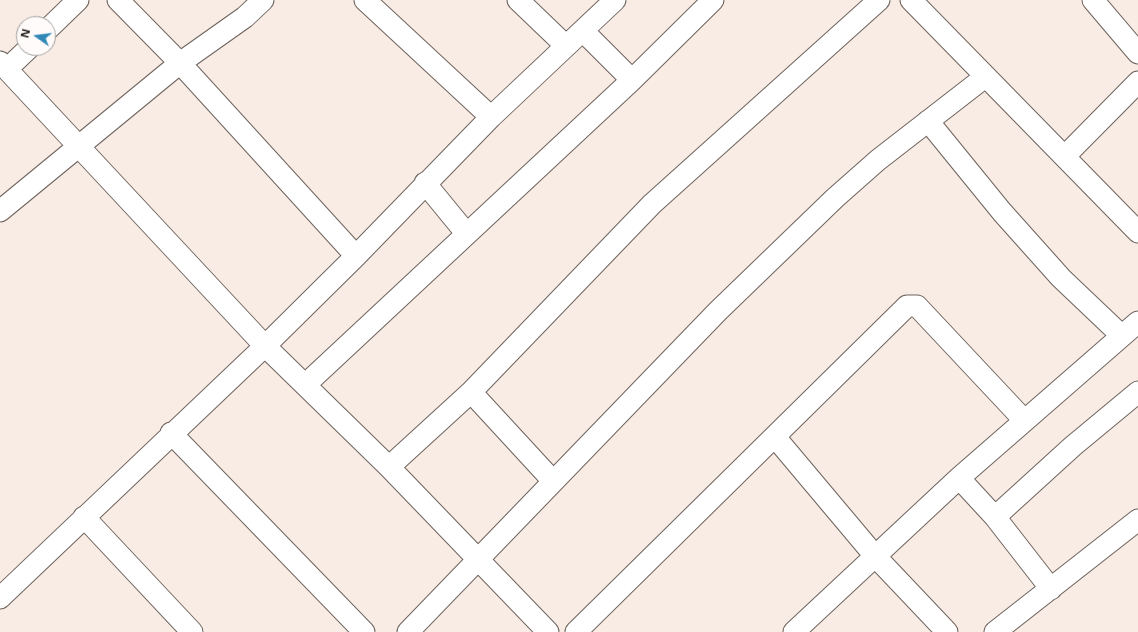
<!DOCTYPE html>
<html>
<head>
<meta charset="utf-8">
<style>
  body { margin:0 }
  #map { position:relative; width:1138px; height:632px; overflow:hidden; background:#f8ece5; font-family:"Open Sans",sans-serif }
  canvas { display:block }
  .north { position:absolute; left:16px; top:16px; width:40px; height:40px; box-sizing:border-box; background:#fefbfa; border:1px solid #a4a09e; border-radius:50%; rotate:284deg; font-size:11px; font-weight:700; line-height:16px; text-align:center; color:#1c1815 }
  .north::after { content:''; display:block; margin:auto; width:14px; height:18px; background:#3188b7; clip-path:polygon(50% 0,100% 100%,50% 72%,0 100%) }
</style>
</head>
<body>
<div id="map">
<canvas width="1138" height="632"></canvas>
<div class="north">N</div>
</div>
<script>
const ctx = document.querySelector('canvas').getContext('2d');
ctx.lineJoin = 'round';
const shape = rows => new Path2D(rows.map(r => 'M' + r).join(''));
function strokePath(path, color, width, dash) { ctx.strokeStyle = color; ctx.lineWidth = width; ctx.lineCap = dash ? 'butt' : 'round'; ctx.setLineDash(dash || []); ctx.stroke(path); }
const minor = shape([
  [118,0,180,63,356,256],
  [365,0,491,117],
  [518,0,566,46],
  [911,0,1138,232],
  [1093,0,1138,53],
  [48,29,78,0],
  [583,31,632,80],
  [0,62,265,346,389,467,548,632],
  [7,69,29,48],
  [928,121,1002,212,1061,278,1122,336],
  [1065,156,1138,82],
  [425,183,466,233],
  [0,211,180,63,245,17,263,0],
  [305,385,632,80,713,0],
  [471,392,553,481],
  [171,433,364,632],
  [775,437,875,556,947,632],
  [389,467,471,392,652,204,879,0],
  [959,478,995,517,1051,589],
  [84,517,192,632],
  [995,517,1073,446,1138,392],
  [0,598,265,346,356,256,491,117,615,0],
  [408,632,718,311,835,198,878,160,985,77],
  [576,632,907,306,917,306,1024,420],
  [794,632,959,478,1138,322],
  [995,632,1138,520]
]);
strokePath(minor, '#6e635d', 23);
strokePath(minor, '#fff', 21);
</script>
</body>
</html>
